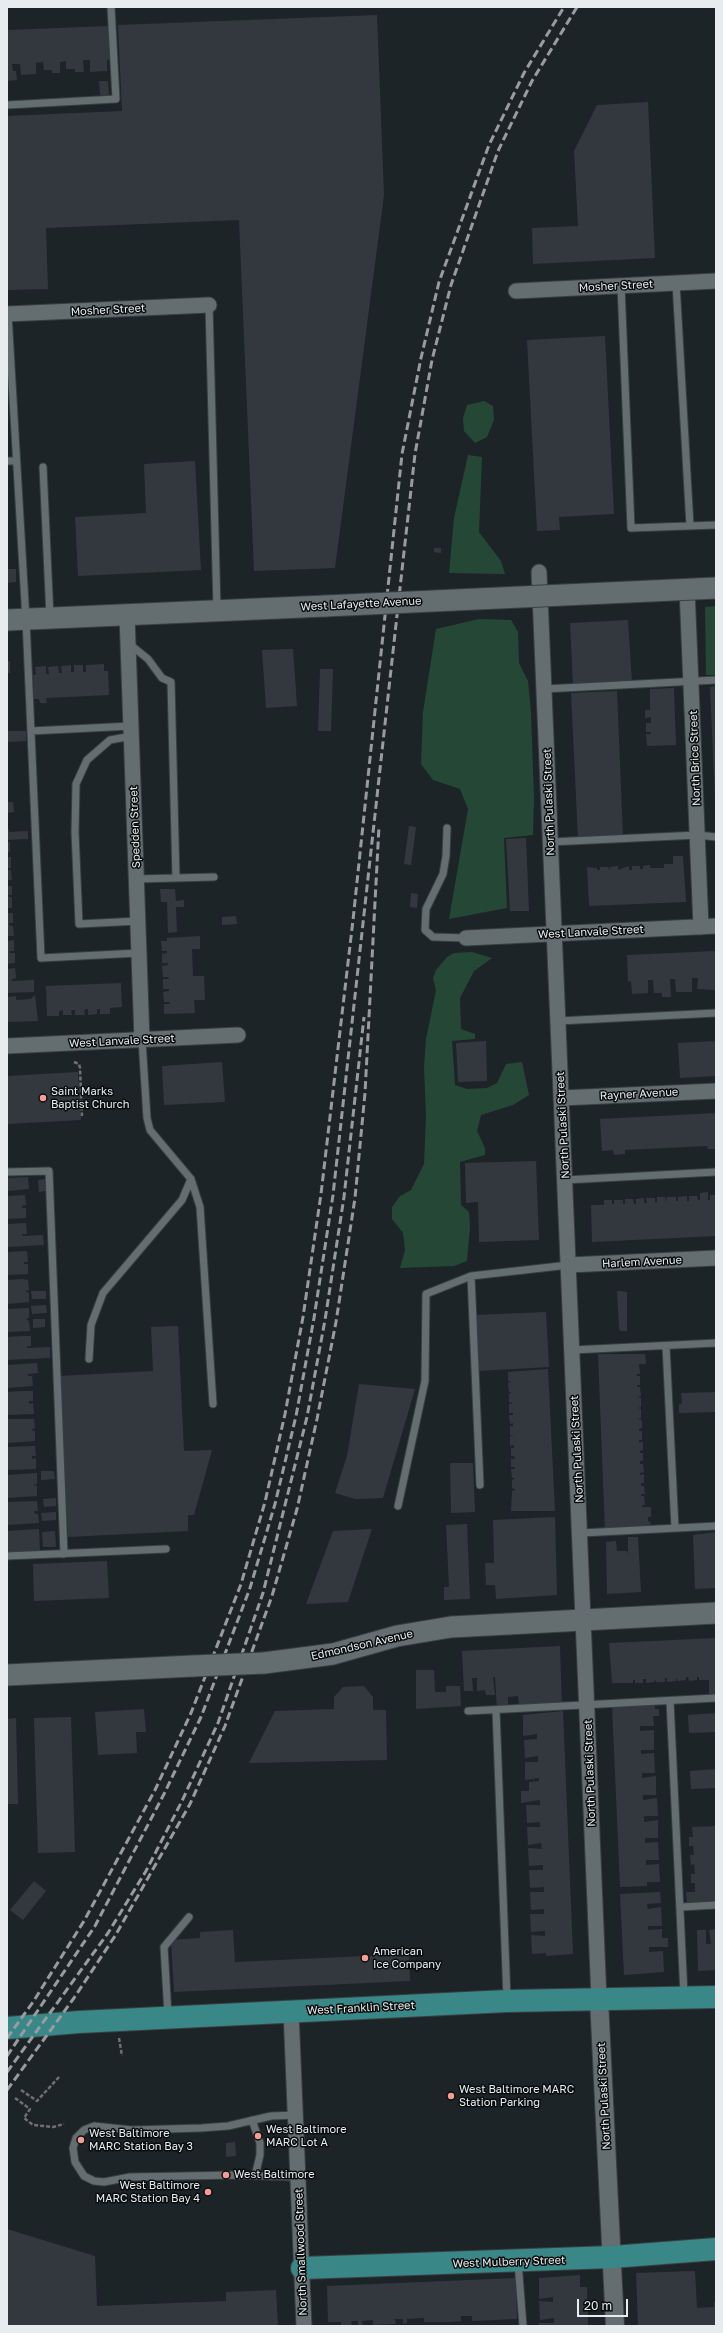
<!DOCTYPE html>
<html>
<head>
<meta charset="utf-8">
<style>
  body { margin:0 }
  #map { position:relative; width:723px; height:2333px; overflow:hidden; background:#1d2428; font-family:"Golos Text",sans-serif }
  canvas { display:block }
  .frame { position:absolute; inset:0; border:8px solid #e7ecef; pointer-events:none }
  .scale { position:absolute; left:577px; top:2299px; width:51px; height:18px; box-sizing:border-box; border:2px solid #e7ecef; border-top:0; padding-left:5px; font-size:12px; line-height:14px; white-space:nowrap; color:#e7ecef; -webkit-text-stroke:3px #090d0e; paint-order:stroke }
</style>
</head>
<body>
<div id="map">
<canvas width="723" height="2333"></canvas>
<div class="frame"></div>
<div class="scale">20 m</div>
</div>
<script>
const ctx = document.querySelector('canvas').getContext('2d');
ctx.lineJoin = 'round';
function fillPath(path, color) { ctx.fillStyle = color; ctx.fill(path, 'evenodd'); }
const shape = rows => new Path2D(rows.map(r => 'M' + r).join(''));
function strokePath(path, color, width, dash) { ctx.strokeStyle = color; ctx.lineWidth = width; ctx.lineCap = dash ? 'butt' : 'round'; ctx.setLineDash(dash || []); ctx.stroke(path); }
function drawText(font, color, halo, rows, align = 'center') {
  ctx.font = font + ' "Golos Text",sans-serif'; ctx.lineWidth = 3; ctx.setLineDash([]); ctx.textBaseline = 'middle'; ctx.strokeStyle = halo; ctx.fillStyle = color; for (const [text, x, y, turn = 0] of rows) {
    ctx.save(); ctx.translate(x, y); ctx.rotate((+turn || 0) * Math.PI / 180); ctx.textAlign = isNaN(turn) ? turn : align; if (halo) ctx.strokeText(text, 0, 0); ctx.fillText(text, 0, 0); ctx.restore();
  }
}
fillPath(shape([
  [484,401,493,406,494,420,487,437,475,443,464,431,463,418,467,405],
  [468,455,482,457,479,532,501,561,505,574,449,573,454,518],
  [716,606,716,675,706,675,705,607],
  [479,619,511,620,518,632,519,663,528,681,531,712,534,798,533,835,504,838,507,908,449,919,468,809,460,789,433,780,421,764,423,712,436,629],
  [472,952,492,958,474,971,460,998,461,1029,475,1034,475,1039,452,1041,455,1085,467,1089,487,1088,497,1083,506,1064,522,1062,529,1095,513,1105,481,1115,477,1131,485,1148,485,1155,460,1162,461,1205,469,1212,470,1227,467,1261,454,1266,400,1268,405,1250,403,1233,392,1219,392,1207,400,1196,411,1190,424,1164,426,1116,424,1067,426,1039,436,990,433,978,436,970,447,957,454,953]
]), '#254736');
fillPath(shape([
  [377,15,384,195,335,568,254,571,239,220,46,228,48,289,7,290,7,116,122,111,118,25],
  [108,26,110,59,107,60,107,71,90,72,90,60,83,60,84,72,75,72,75,69,66,69,66,61,60,62,60,73,52,73,52,70,44,70,43,62,36,63,36,74,21,75,20,64,12,64,13,71,16,71,17,80,7,81,7,30],
  [99,81,108,81,109,95,100,95],
  [648,102,655,258,533,264,532,228,578,226,574,151,597,105],
  [605,336,614,514,559,517,560,530,537,531,527,340],
  [195,461,201,570,78,576,75,517,146,513,144,464],
  [434,548,441,548,441,553,434,552],
  [7,569,16,569,16,582,7,583],
  [628,620,632,683,573,686,570,623],
  [293,649,297,706,266,708,262,650],
  [7,661,10,661,10,673,7,673],
  [104,664,104,671,108,671,109,695,46,698,47,703,40,703,39,699,34,699,33,675,36,674,35,667,46,666,46,674,49,674,48,667,58,666,59,673,62,673,61,666,71,665,71,672,74,672,74,665,83,665,83,672,86,672,86,665],
  [320,669,333,669,331,731,318,731],
  [716,686,716,801,715,801,710,687],
  [674,688,676,745,647,746,646,734,651,734,651,732,646,732,646,723,651,723,651,717,645,718,645,710,650,710,650,689],
  [617,691,623,837,578,839,571,693],
  [7,731,26,731,26,741,7,742],
  [7,802,13,802,14,812,7,813],
  [409,826,416,827,411,865,404,864],
  [9,829,9,832,28,831,28,839,7,840,7,830],
  [526,838,529,911,510,911,506,839],
  [7,842,10,842,10,852,7,852],
  [673,856,683,856,686,902,589,906,587,867,597,868,597,870,600,870,600,867,608,867,610,870,610,867,618,866,618,870,629,866,629,870,632,870,632,866,640,866,640,869,643,869,643,866,650,865,650,868,664,868,664,864,673,864],
  [7,857,11,857,11,868,7,868],
  [7,870,11,870,12,880,7,880],
  [7,886,12,886,12,895,8,895,9,897,12,897,12,908,7,908],
  [160,889,175,889,176,901,184,900,184,907,176,907,177,932,168,933,167,902,161,902],
  [411,893,418,894,417,908,410,907],
  [7,913,13,913,13,923,9,923,10,926,13,926,14,936,7,936],
  [236,916,237,924,222,925,222,917],
  [200,936,200,949,192,949,193,976,204,976,205,1000,194,1000,195,1013,164,1014,164,1004,170,1004,169,1002,164,1002,163,992,169,991,169,989,163,989,163,979,169,979,168,977,163,977,162,966,168,965,168,963,162,963,162,954,167,953,167,951,162,951,161,941,167,941,167,938],
  [14,940,14,951,10,951,10,953,15,953,15,963,7,964,7,941],
  [716,951,715,990,697,989,698,978,692,978,692,992,676,992,675,979,670,979,671,997,662,997,662,993,654,993,653,980,648,980,648,993,632,994,631,981,628,982,627,955],
  [15,968,16,978,12,979,12,981,34,980,34,992,7,993,7,969],
  [121,983,122,1007,110,1008,110,1014,100,1014,100,1009,97,1009,97,1014,88,1015,88,1009,84,1010,85,1015,75,1015,75,1010,71,1010,72,1015,63,1015,63,1010,59,1011,59,1016,47,1016,46,986],
  [35,995,38,1021,7,1022,7,997,16,996,16,1000,31,999],
  [486,1041,487,1081,458,1082,456,1043],
  [716,1041,716,1076,680,1078,678,1043],
  [222,1062,225,1102,164,1105,162,1066],
  [78,1072,81,1120,7,1124,7,1076],
  [716,1113,716,1149,708,1149,707,1146,625,1150,625,1154,614,1155,613,1150,602,1151,600,1119],
  [536,1161,539,1240,479,1242,478,1202,466,1203,465,1163],
  [28,1177,29,1189,7,1191,7,1178],
  [45,1179,46,1191,39,1192,38,1180],
  [708,1192,708,1200,710,1200,710,1195,716,1195,716,1236,592,1242,591,1205,604,1205,604,1200,612,1200,612,1204,614,1204,614,1200,623,1200,623,1204,625,1204,625,1199,633,1199,634,1204,636,1204,636,1199,644,1198,644,1203,647,1203,646,1198,655,1198,655,1202,657,1202,657,1197,665,1197,666,1202,667,1197,676,1197,676,1201,678,1201,678,1197,687,1196,687,1201,689,1201,689,1196,697,1196,698,1200,700,1200,700,1193],
  [25,1195,26,1205,22,1206,22,1208,26,1208,26,1218,7,1219,7,1196],
  [26,1223,27,1234,22,1234,23,1236,43,1235,44,1245,7,1247,7,1224],
  [27,1251,28,1262,24,1262,24,1264,28,1264,28,1274,7,1275,7,1252],
  [22,1279,28,1280,29,1290,25,1291,29,1293,29,1302,7,1304,7,1280],
  [31,1291,46,1291,46,1299,32,1299],
  [617,1291,627,1292,627,1331,620,1331,619,1328],
  [46,1305,47,1313,32,1314,31,1306],
  [29,1308,29,1318,26,1319,29,1321,30,1331,7,1332,7,1309],
  [546,1312,549,1367,477,1371,474,1315],
  [33,1319,45,1319,45,1327,33,1328],
  [178,1326,184,1451,212,1450,194,1515,188,1515,188,1531,68,1537,59,1376,153,1371,151,1327],
  [22,1336,31,1336,31,1346,27,1346,27,1348,50,1347,50,1358,7,1360,7,1337],
  [598,1354,645,1354,646,1364,639,1364,640,1374,636,1374,637,1376,640,1376,640,1385,637,1385,637,1387,640,1387,641,1396,637,1397,641,1398,641,1407,638,1408,641,1409,641,1418,638,1419,642,1420,642,1428,639,1429,639,1431,642,1431,642,1440,639,1440,639,1442,643,1442,643,1450,640,1451,640,1453,643,1453,643,1461,640,1461,640,1464,643,1464,644,1472,640,1473,640,1475,644,1474,644,1483,641,1483,641,1486,644,1486,645,1494,641,1494,641,1496,644,1496,645,1505,642,1505,642,1507,651,1507,651,1517,648,1517,648,1522,650,1521,651,1528,605,1531],
  [37,1363,38,1373,28,1374,28,1376,32,1376,33,1386,7,1388,7,1365],
  [548,1369,555,1511,511,1511,512,1491,516,1490,512,1488,512,1480,515,1478,512,1478,511,1469,515,1469,515,1467,511,1467,511,1459,515,1459,514,1456,511,1456,511,1448,514,1448,514,1445,510,1446,510,1436,514,1436,510,1435,510,1426,513,1426,513,1423,510,1424,509,1415,513,1415,513,1413,509,1413,509,1404,513,1403,509,1402,509,1394,512,1393,509,1392,508,1383,511,1382,508,1381,508,1372],
  [359,1384,415,1389,383,1498,355,1499,335,1493,347,1456],
  [22,1391,33,1391,33,1401,29,1401,29,1404,33,1403,34,1414,7,1415,7,1392],
  [716,1392,716,1412,679,1413,679,1404,682,1404,681,1393],
  [7,1419,34,1419,35,1428,31,1430,35,1431,35,1441,7,1443],
  [35,1446,36,1456,32,1456,32,1459,36,1458,36,1469,7,1470,7,1447],
  [450,1463,473,1463,475,1512,451,1513],
  [41,1471,54,1471,55,1479,41,1480],
  [37,1473,37,1484,33,1485,37,1486,37,1496,7,1498,7,1475],
  [56,1498,56,1506,44,1507,43,1499],
  [37,1501,38,1511,34,1511,35,1514,38,1514,39,1523,7,1525,7,1502],
  [56,1512,56,1520,42,1521,41,1513],
  [555,1517,557,1595,496,1599,495,1585,486,1585,485,1563,494,1563,493,1520],
  [467,1524,470,1599,444,1600,444,1587,449,1587,446,1525],
  [39,1529,40,1551,7,1554,7,1531],
  [372,1529,348,1602,306,1604,333,1531],
  [55,1531,56,1547,43,1547,42,1532],
  [716,1532,716,1588,695,1589,693,1535],
  [628,1537,638,1537,641,1592,607,1594,606,1542,616,1541,617,1551,627,1551,628,1554],
  [107,1561,109,1598,34,1601,33,1564],
  [716,1638,716,1694,709,1695,709,1680,699,1680,699,1677,697,1677,697,1680,689,1681,688,1677,686,1677,686,1680,678,1681,676,1678,676,1681,667,1682,667,1678,665,1678,665,1682,656,1682,655,1679,654,1682,646,1683,646,1679,643,1679,643,1683,635,1683,635,1680,633,1680,633,1683,612,1683,609,1643],
  [560,1646,562,1706,519,1708,518,1696,508,1697,508,1708,497,1709,495,1677,493,1677,495,1695,486,1695,485,1690,477,1691,477,1678,472,1678,473,1691,464,1691,462,1651],
  [416,1670,434,1670,435,1692,446,1692,446,1686,460,1686,461,1706,416,1709],
  [364,1686,373,1697,373,1710,386,1710,387,1760,249,1763,275,1711,334,1709,334,1697,343,1687],
  [655,1704,655,1709,659,1709,659,1716,653,1716,654,1726,640,1726,640,1731,654,1730,654,1750,641,1750,641,1754,654,1753,655,1773,642,1773,642,1778,656,1776,656,1795,643,1795,643,1800,657,1798,658,1816,644,1816,644,1822,658,1820,658,1838,645,1838,645,1843,658,1842,659,1860,646,1860,646,1865,659,1864,660,1882,647,1882,647,1886,620,1887,612,1705],
  [144,1709,146,1732,136,1732,137,1753,98,1755,95,1712],
  [563,1711,573,1954,546,1956,546,1953,532,1954,531,1935,545,1936,545,1931,531,1932,530,1914,544,1914,544,1909,531,1910,530,1892,544,1892,544,1887,530,1888,529,1870,543,1870,543,1865,529,1866,528,1848,542,1849,541,1843,528,1845,527,1827,540,1827,540,1822,527,1823,526,1805,540,1805,540,1800,521,1803,521,1791,529,1791,529,1782,539,1781,539,1778,525,1780,525,1762,538,1762,538,1756,525,1758,524,1740,537,1739,537,1734,523,1736,523,1715],
  [716,1713,716,1732,689,1733,688,1715],
  [71,1717,75,1852,38,1853,34,1718],
  [16,1718,18,1804,7,1804,7,1719],
  [716,1769,716,1788,691,1789,690,1771],
  [716,1826,716,1903,687,1904,686,1892,695,1892,695,1883,691,1883,691,1874,695,1874,694,1864,691,1865,690,1855,694,1855,693,1846,689,1846,689,1837,693,1837,692,1827],
  [34,1881,46,1891,23,1920,10,1910],
  [660,1892,661,1903,647,1904,647,1906,648,1909,661,1907,662,1926,648,1926,648,1930,662,1929,662,1938,668,1938,668,1947,649,1947,649,1952,663,1951,664,1972,624,1975,620,1894],
  [716,1929,716,1970,698,1971,697,1930,706,1930,706,1944,711,1944,709,1930],
  [233,1930,235,1962,409,1954,410,1981,174,1992,171,1940,200,1938,200,1932],
  [235,2142,236,2156,226,2157,226,2143],
  [7,2229,95,2256,97,2306,226,2301,226,2292,276,2290,278,2326,7,2326],
  [695,2271,697,2308,714,2307,714,2302,716,2302,716,2326,638,2326,636,2273],
  [580,2275,580,2287,587,2287,588,2326,539,2326,539,2323,554,2323,554,2318,540,2320,539,2301,553,2302,553,2297,539,2299,539,2278],
  [516,2278,517,2319,472,2321,472,2316,461,2316,461,2321,450,2322,424,2322,424,2318,407,2319,407,2323,403,2324,403,2319,395,2319,396,2324,373,2325,373,2320,362,2321,363,2326,358,2326,358,2321,351,2321,352,2326,341,2326,341,2322,328,2322,327,2286]
]), '#33383e');
const service = shape([
  [7,105,116,99,111,7],
  [676,283,690,526],
  [621,286,631,528,716,525],
  [209,305,217,609],
  [8,314,26,620,41,958,139,953],
  [7,461,16,461],
  [43,467,50,617],
  [128,643,148,659,162,678,171,682,176,878],
  [544,689,716,680],
  [31,731,131,726],
  [132,736,110,740,87,760,76,784,75,832,79,924,138,921],
  [447,828,446,856,443,874,426,909,425,930,433,937,466,938],
  [550,842,698,835,716,837],
  [136,879,214,877],
  [558,1021,716,1013],
  [142,1040,147,1118,150,1130,191,1179,200,1207,213,1404],
  [7,1172,49,1171,64,1554],
  [565,1180,716,1172],
  [471,1276,480,1485],
  [666,1346,675,1528],
  [572,1350,716,1343],
  [89,1359,91,1325,103,1293,182,1200,191,1179],
  [398,1506,425,1381,426,1294,471,1276,569,1265],
  [581,1533,716,1526],
  [7,1556,166,1549],
  [670,1701,684,1995],
  [496,1710,507,1999],
  [468,1711,716,1698],
  [681,1907,716,1905],
  [168,2015,164,1947,189,1917],
  [296,2115,271,2116,228,2126,201,2128,132,2130,94,2126,84,2130,76,2138,73,2148,75,2162,84,2176,94,2181,104,2182,130,2177,236,2175,298,2177],
  [252,2120,260,2143,260,2155,255,2176],
  [518,2262,523,2326]
]);
const minor = shape([
  [516,291,716,281],
  [7,314,209,305],
  [539,572,599,1999],
  [678,590,687,589,701,927],
  [127,615,142,1040],
  [466,938,716,926],
  [7,1046,238,1035],
  [561,1098,716,1091],
  [569,1265,716,1258],
  [291,2011,304,2326]
]);
const tertiary = shape([
  [599,1999,615,2326]
]);
const secondary = shape([
  [7,620,325,606],
  [264,1663,333,1654,397,1636,451,1627,716,1613],
  [7,1675,193,1666]
]);
const primary = shape([
  [7,2028,79,2022,507,2001,716,1997],
  [302,2268,612,2257,716,2249]
]);
strokePath(service, '#383f41', 9);
strokePath(minor, '#383f41', 17);
strokePath(tertiary, '#383f41', 20);
strokePath(secondary, '#383f41', 23);
strokePath(primary, '#383f41', 24);
strokePath(shape([
  [74,1062,79,1064,80,1068,82,1116],
  [119,2038,122,2056],
  [21,2090,37,2101,60,2076],
  [15,2098,30,2109,24,2118,33,2125,53,2127,64,2124]
]), '#6b7174', 2.5, [4, 2]);
strokePath(service, '#646e71', 7);
strokePath(minor, '#646e71', 15);
strokePath(tertiary, '#646e71', 18);
strokePath(secondary, '#646e71', 21);
strokePath(primary, '#398786', 22);
strokePath(shape([
  [7,2038,33,2002,84,1921,155,1790,191,1713,241,1584,265,1502,285,1414,303,1317,321,1194,353,920,402,454,421,358,439,282,489,145,524,73,564,7],
  [7,2056,95,1926,164,1794,201,1717,250,1588,275,1504,296,1416,314,1318,333,1195,403,561,415,454,432,360,451,285,498,151,532,81,577,7],
  [7,2072,108,1933,146,1871,182,1801,218,1723,263,1593,307,1417,325,1320,344,1197,364,1017],
  [7,2090,74,1998,115,1936,190,1804,225,1726,272,1596,297,1509,317,1419,336,1322,355,1198,365,1093,379,826]
]), '#969c9f', 3, [8, 4]);
const secondaryBridge = shape([
  [325,606,716,588],
  [193,1666,264,1663]
]);
strokePath(secondaryBridge, '#383f41', 23, []);
strokePath(secondaryBridge, '#646e71', 21);
for (const [x, y, r, color] of [
  [43,1098,4,"#f59c94"],
  [365,1958,4,"#f59c94"],
  [451,2096,4,"#f59c94"],
  [258,2136,4,"#f59c94"],
  [81,2140,4,"#f59c94"],
  [226,2175,4,"#f59c94"],
  [208,2192,4,"#f59c94"]
]) { const dot = new Path2D(); dot.arc(x, y, r, 0, 2 * Math.PI); ctx.fillStyle = color; ctx.fill(dot); strokePath(dot, '#090d0e', 1.5); }
drawText('11px', '#e7ecef', '#090d0e', [
  ["Mosher Street",616,286,-3],
  ["Mosher Street",108,310,-3],
  ["West Lafayette Avenue",361,604,-3],
  ["North Brice Street",695,758,-92],
  ["North Pulaski Street",549,802,-92],
  ["Spedden Street",135,827,-92],
  ["West Lanvale Street",591,932,-3],
  ["West Lanvale Street",122,1041,-3],
  ["Rayner Avenue",639,1094,-3],
  ["North Pulaski Street",563,1125,-93],
  ["Harlem Avenue",642,1262,-3],
  ["North Pulaski Street",577,1449,-93],
  ["Edmondson Avenue",362,1645,-13],
  ["North Pulaski Street",590,1773,-92],
  ["West Franklin Street",361,2008,-3],
  ["North Pulaski Street",604,2096,-93],
  ["North Smallwood Street",301,2252,-92],
  ["West Mulberry Street",509,2262,-2]
]);
drawText('11px', '#e7ecef', '#090d0e', [
  ["Saint Marks",51,1092],
  ["Baptist Church",51,1105],
  ["American",373,1952],
  ["Ice Company",373,1965],
  ["West Baltimore MARC",459,2090],
  ["Station Parking",459,2103],
  ["West Baltimore",266,2130],
  ["MARC Lot A",266,2143],
  ["West Baltimore",89,2134],
  ["MARC Station Bay 3",89,2147],
  ["West Baltimore",234,2175],
  ["West Baltimore",200,2186,"right"],
  ["MARC Station Bay 4",200,2199,"right"]
], 'left');
</script>
</body>
</html>
